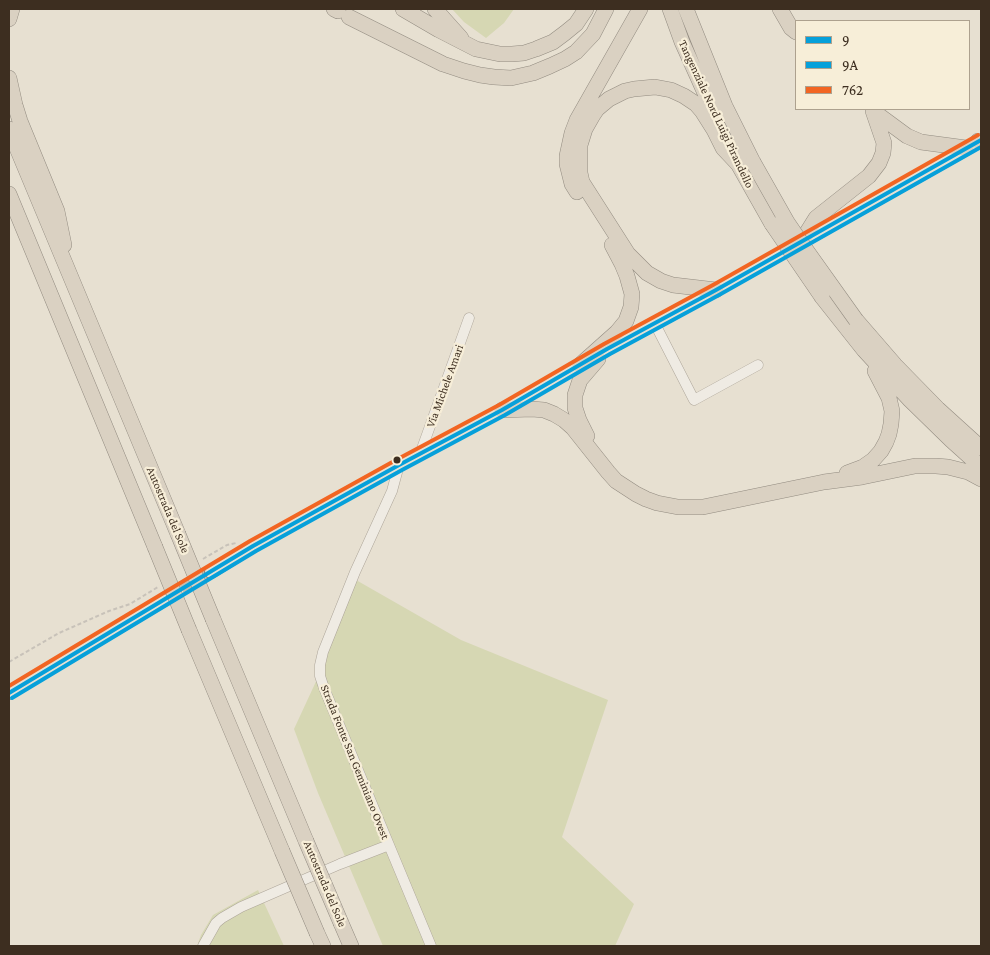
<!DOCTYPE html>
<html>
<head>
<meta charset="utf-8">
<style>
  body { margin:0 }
  #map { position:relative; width:990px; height:955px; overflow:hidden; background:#e7e0d1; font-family:"Crimson Pro",serif }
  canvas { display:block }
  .frame { position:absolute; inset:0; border:10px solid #3d2e20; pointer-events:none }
  .legend { position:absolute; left:795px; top:20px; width:175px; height:90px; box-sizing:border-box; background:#f7eed8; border:1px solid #ada18e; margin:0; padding:6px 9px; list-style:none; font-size:15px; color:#3d2e20 }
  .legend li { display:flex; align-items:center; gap:10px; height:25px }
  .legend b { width:25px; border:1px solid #ada18e }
</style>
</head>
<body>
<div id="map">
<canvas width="990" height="955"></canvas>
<div class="frame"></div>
<ul class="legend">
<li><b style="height:6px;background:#06a0da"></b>9</li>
<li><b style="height:6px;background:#06a0da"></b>9A</li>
<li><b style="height:6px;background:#f26522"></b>762</li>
</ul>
</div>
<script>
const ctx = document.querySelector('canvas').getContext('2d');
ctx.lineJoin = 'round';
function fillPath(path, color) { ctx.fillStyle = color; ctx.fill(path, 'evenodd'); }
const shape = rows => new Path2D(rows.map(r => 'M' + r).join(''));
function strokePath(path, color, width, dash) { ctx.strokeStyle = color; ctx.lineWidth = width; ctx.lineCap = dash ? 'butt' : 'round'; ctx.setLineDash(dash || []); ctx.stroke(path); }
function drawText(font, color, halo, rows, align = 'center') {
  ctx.font = font + ' "Crimson Pro",serif'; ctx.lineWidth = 4.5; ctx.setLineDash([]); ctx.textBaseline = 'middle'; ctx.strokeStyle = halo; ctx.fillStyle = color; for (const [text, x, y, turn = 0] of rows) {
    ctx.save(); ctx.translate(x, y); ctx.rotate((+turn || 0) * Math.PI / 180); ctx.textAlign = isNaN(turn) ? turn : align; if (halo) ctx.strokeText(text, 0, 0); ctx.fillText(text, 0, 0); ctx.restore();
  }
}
fillPath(shape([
  [452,9,514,9,504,23,486,38,464,22],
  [356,580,461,640,608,700,562,837,634,904,615,946,383,946,318,793,294,729,319,675],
  [258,890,284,946,197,946,201,935,213,915]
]), '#d6d7b3');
strokePath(shape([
  [166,598,211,572]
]), '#c5bcae', 12, [12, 6]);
const minor = shape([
  [654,322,694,400,758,365],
  [420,454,469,318],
  [399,465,392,491,355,572,323,652,320,665,320,676,324,688,389,845,431,946],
  [203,946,216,923,222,918,241,907,340,864,389,845]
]);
const major = shape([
  [211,572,253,546,399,465,502,410,607,349,716,290,970,147],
  [9,693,164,600]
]);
const highway = shape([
  [334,9,338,11],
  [403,9,439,30,476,49,500,54,512,54,524,53,536,49,553,42,565,33,576,24,586,9],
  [435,9,461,38],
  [670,9,682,42,717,120],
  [686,9,725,106,753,162],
  [780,9,791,28,796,32],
  [349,17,443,64,464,71,480,75,494,77,511,78,533,73,550,66,565,59,576,52,593,34,606,9],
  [9,19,12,9],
  [9,78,15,105,20,121,57,211,64,245],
  [873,111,907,136,921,142,966,148],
  [9,129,178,534],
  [978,141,981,141],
  [733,155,772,224],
  [577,192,572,184,567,164,567,156,572,133,577,120,640,9],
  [9,194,155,547],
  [801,242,816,218,869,176,879,163,883,153,884,143,873,111],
  [716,290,673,285,661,281,647,273,628,254,582,182,580,173,580,145,585,129,593,115,597,109,609,99,625,91,634,89,655,87,671,90,684,96,696,104,702,111,714,130,723,148,738,164],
  [822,297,864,350,910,400,951,440,981,467],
  [856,320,895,365,938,409,981,448],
  [580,365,617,332,626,321,631,307,632,294,627,276,622,264,612,245],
  [502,410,532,409,544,410,554,414,564,420,573,428,608,472,616,481,636,494,646,499,657,503,678,507,703,507,824,482,862,477,915,466,936,466,948,467,968,472,981,479],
  [587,436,579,420,575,408,575,395,580,380,598,359],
  [847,473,863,467,873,460,881,451,886,442,889,434,891,424,892,411,889,398,875,371],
  [213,619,306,841],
  [189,630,282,851],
  [341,923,351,946],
  [317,933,323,946]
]);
strokePath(minor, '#ada599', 11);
strokePath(major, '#928b80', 14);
strokePath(highway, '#928b80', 16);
strokePath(shape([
  [203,559,227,545,236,543],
  [9,662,59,633,109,611,130,604,158,587]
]), '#c8c2b9', 2, [4, 2.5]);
strokePath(minor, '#efebe3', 10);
strokePath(major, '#e6e1d4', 12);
strokePath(highway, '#dad1c2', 15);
const highwayBridge = shape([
  [753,162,787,222,804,247,856,320],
  [772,224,822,297],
  [178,534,213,619],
  [155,547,189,630],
  [306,841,341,923],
  [282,851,317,933]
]);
strokePath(highwayBridge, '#928b80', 16, []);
strokePath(highwayBridge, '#dad1c2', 15);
strokePath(shape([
  [9,693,253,546,399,465,502,410,607,349,716,290,981,140]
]), '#06a0da', 4);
strokePath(shape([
  [12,698,256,551,402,470,505,415,610,354,719,295,981,147]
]), '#06a0da', 4);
strokePath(shape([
  [9,686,250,541,396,460,499,405,604,344,713,285,978,135]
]), '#f26522', 4);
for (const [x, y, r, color] of [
  [397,460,4.5,"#3d2e20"]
]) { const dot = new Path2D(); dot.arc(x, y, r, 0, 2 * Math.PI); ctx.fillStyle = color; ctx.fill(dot); strokePath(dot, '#f7eed8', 2); }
drawText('12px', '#3d2e20', '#f7eed8', [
  ["Tangenziale Nord Luigi Pirandello",716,114,65],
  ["Via Michele Amari",445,386,-70],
  ["Autostrada del Sole",168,510,67],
  ["Strada Fonte San Geminiano Ovest",355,762,68],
  ["Autostrada del Sole",325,884,67]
]);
</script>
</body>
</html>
